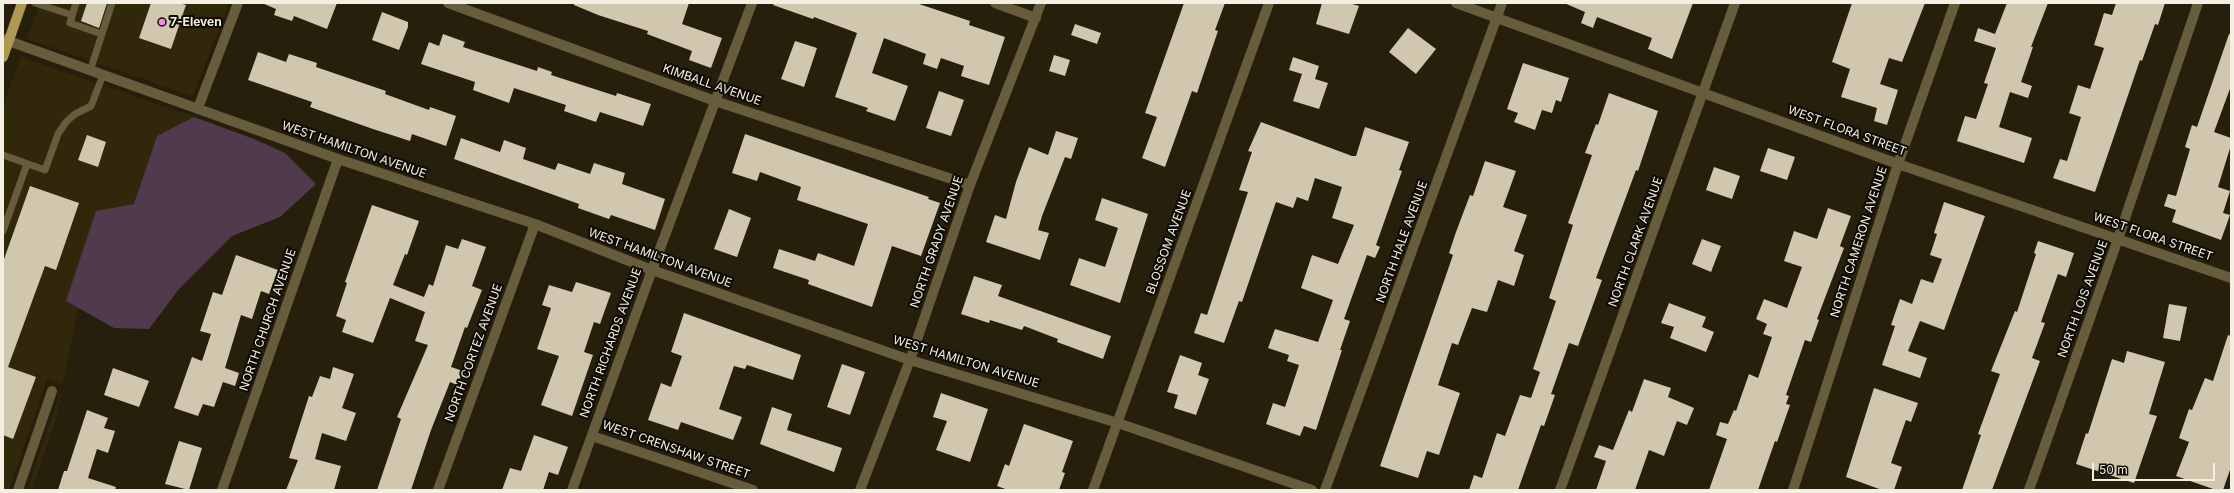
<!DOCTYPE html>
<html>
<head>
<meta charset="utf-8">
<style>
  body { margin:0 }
  #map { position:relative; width:2234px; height:493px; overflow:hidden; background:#261f0b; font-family:Inter,sans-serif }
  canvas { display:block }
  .frame { position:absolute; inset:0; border:4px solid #f3efe2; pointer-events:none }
  .scale { position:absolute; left:2092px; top:463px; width:123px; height:18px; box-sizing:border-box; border:2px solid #f3efe2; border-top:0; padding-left:5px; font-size:12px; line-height:14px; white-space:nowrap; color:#f3efe2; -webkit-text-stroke:3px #0c0a03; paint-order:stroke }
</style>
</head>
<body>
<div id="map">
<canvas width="2234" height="493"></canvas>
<div class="frame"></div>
<div class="scale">50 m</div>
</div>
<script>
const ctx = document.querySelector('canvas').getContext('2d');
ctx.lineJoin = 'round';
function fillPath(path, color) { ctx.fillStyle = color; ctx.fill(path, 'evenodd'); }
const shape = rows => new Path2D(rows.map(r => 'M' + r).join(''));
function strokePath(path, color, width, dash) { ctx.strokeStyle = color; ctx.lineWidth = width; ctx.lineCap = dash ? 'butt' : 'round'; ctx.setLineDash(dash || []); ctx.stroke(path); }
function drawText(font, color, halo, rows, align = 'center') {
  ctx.font = font + ' Inter,sans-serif'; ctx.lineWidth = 4; ctx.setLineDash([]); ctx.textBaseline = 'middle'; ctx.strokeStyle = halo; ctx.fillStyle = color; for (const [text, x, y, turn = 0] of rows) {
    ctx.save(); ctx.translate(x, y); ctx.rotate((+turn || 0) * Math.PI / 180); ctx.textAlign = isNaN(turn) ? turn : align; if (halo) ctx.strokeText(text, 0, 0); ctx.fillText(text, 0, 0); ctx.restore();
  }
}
fillPath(shape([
  [40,3,229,3,193,96,27,39],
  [21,57,194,117,157,136,134,204,66,301,78,308,56,418,32,490,27,490,63,385,47,379,9,490,3,490,3,106]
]), '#31280c');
fillPath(shape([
  [194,117,254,139,285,153,316,184,280,217,232,236,179,289,149,329,114,328,66,301,96,211,134,204,157,136]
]), '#523a4e');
fillPath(shape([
  [87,3,107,3,99,28,81,21],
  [151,3,179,3,186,5,171,49,139,38],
  [262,3,337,3,327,29,294,16,292,21,274,15,276,9],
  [574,3,689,3,682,24,722,38,711,68,689,60,692,51,647,34,648,31,598,15,574,5],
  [774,3,916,3,970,21,969,25,1005,37,989,85,961,76,964,66,941,58,937,69,923,64,926,54,884,38,872,73,908,86,895,121,866,111,868,108,835,97,857,33,814,17,813,19,773,5],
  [1184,3,1225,3,1215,30,1218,31,1197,93,1192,91,1165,167,1142,158,1157,117,1145,113],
  [1322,3,1349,3,1359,6,1349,34,1316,24],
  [1564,3,1693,3,1672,59,1648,49,1652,38,1610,22,1597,17,1593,28,1581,23,1585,12],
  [1852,3,1925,3,1902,62,1889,58,1880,84,1898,90,1887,125,1874,121,1877,108,1841,97,1850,69,1832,62],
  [2007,3,2048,3,2031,47,2033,47,2021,82,2032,86,2028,98,2010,92,1999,127,2032,138,2024,163,1957,141,1965,116,1976,119,1988,84,1984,83,1996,48,1974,41,1978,28,1995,34],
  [2116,3,2165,3,2158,25,2155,24,2142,61,2140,60,2095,192,2053,178,2060,159,2067,161,2081,117,2069,113,2078,85,2090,89,2104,48,2094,45,2104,13,2112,15],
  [382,12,408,22,408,27,399,50,372,40],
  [1075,24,1101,33,1097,44,1071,35],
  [1408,28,1436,49,1416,74,1389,52],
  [443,34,465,42,463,47,537,71,538,67,552,72,551,75,616,96,617,93,651,104,643,126,600,112,596,122,564,111,566,105,514,88,509,103,473,90,475,82,421,64,429,42,439,46],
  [2229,34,2231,34,2231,86,2214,132,2231,138,2231,145,2218,187,2230,191,2223,213,2230,215,2221,240,2172,222,2176,210,2164,206,2168,194,2176,196,2190,149,2185,147,2192,125,2197,127],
  [795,41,817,48,804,87,781,79],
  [258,52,286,62,289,54,317,63,316,67,386,91,385,94,429,110,430,107,456,116,446,146,412,134,410,141,373,129,310,107,312,102,248,80],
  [1054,55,1070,60,1065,76,1049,71],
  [1293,57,1319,66,1315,79,1328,83,1319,109,1293,101,1302,74,1289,70],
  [1523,63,1569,78,1561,102,1556,100,1552,113,1542,110,1535,130,1514,122,1518,113,1507,109],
  [939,91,964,100,951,136,926,128],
  [1609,93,1658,111,1638,171,1636,170,1596,278,1602,280,1578,346,1569,343,1551,394,1555,395,1544,426,1541,425,1518,490,1469,490,1474,475,1482,478,1497,433,1505,436,1520,395,1531,398,1540,372,1533,369,1556,301,1549,298,1573,225,1568,223,1592,155,1585,153,1596,124,1598,125],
  [1261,122,1352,156,1356,156,1365,127,1409,142,1399,170,1402,171,1376,245,1380,247,1375,258,1367,255,1344,319,1350,321,1340,350,1342,350,1316,430,1304,426,1300,436,1266,424,1273,403,1285,407,1299,365,1287,361,1289,355,1268,348,1275,329,1318,342,1333,300,1301,288,1312,255,1338,264,1354,225,1332,218,1342,187,1315,178,1308,201,1297,197,1293,208,1276,202,1242,302,1239,301,1224,343,1194,333,1201,313,1207,315,1248,192,1239,190,1252,152,1248,151],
  [1056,131,1078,138,1071,159,1065,157,1042,216,1038,230,1049,233,1040,260,986,242,995,215,1006,219,1016,182,1029,147,1048,155],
  [745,134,929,197,928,199,940,203,921,256,892,246,872,307,808,284,809,280,773,268,779,249,815,261,818,253,854,266,868,224,797,200,801,187,760,172,757,181,732,173],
  [87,135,106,142,98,167,78,160],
  [461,138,500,152,504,140,526,148,523,159,555,170,558,163,590,174,594,163,625,173,622,184,665,199,655,230,611,215,609,219,578,208,579,204,454,159],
  [1768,148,1795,157,1787,180,1760,171],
  [1485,161,1516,171,1503,207,1527,215,1514,251,1524,255,1514,286,1498,280,1487,312,1472,308,1458,345,1452,343,1438,385,1460,393,1439,455,1427,451,1418,478,1380,466,1453,255,1449,253,1456,232,1470,195,1473,196],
  [1714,167,1740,176,1732,199,1706,190],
  [30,186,79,203,56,270,45,266,8,367,36,377,13,439,3,435,3,262],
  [1102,198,1148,214,1120,303,1070,285,1079,258,1105,267,1118,228,1095,220],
  [1944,202,1985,216,1944,330,1920,321,1908,351,1927,358,1920,378,1882,365,1895,326,1891,325,1900,299,1912,304,1921,279,1933,283,1942,259,1930,255,1937,234,1934,233],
  [372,205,419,221,407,255,405,254,393,285,424,297,429,284,433,286,446,245,458,249,462,239,486,247,472,286,482,290,467,328,465,327,451,367,463,371,457,385,450,382,431,430,411,490,377,490,401,419,397,417,428,345,415,341,425,312,390,298,373,343,342,332,346,320,336,316,347,283,345,282],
  [1828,208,1851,216,1840,246,1844,248,1817,319,1819,320,1811,342,1805,340,1786,395,1789,396,1786,404,1790,405,1777,442,1775,441,1758,490,1709,490,1727,439,1716,435,1720,422,1728,424,1734,410,1736,411,1749,374,1758,378,1772,337,1763,334,1767,324,1756,319,1764,299,1787,308,1802,267,1784,261,1794,231,1817,239],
  [729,209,751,218,737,257,714,249],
  [1702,239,1721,246,1711,272,1692,264],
  [2038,241,2074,253,2066,277,2058,274,2041,322,2045,323,2032,358,2040,361,1992,490,1962,490,1981,435,1978,434,2000,374,1991,371,2015,311,2017,312,2036,254,2034,253],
  [236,255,278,270,269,294,261,291,252,319,241,315,225,368,239,373,235,386,223,382,214,407,203,404,198,416,174,408,192,357,202,361,211,334,200,331,213,292,222,295],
  [974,276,1002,285,998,296,1111,336,1103,359,1057,342,1058,339,1024,326,1022,330,990,320,989,323,961,314],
  [576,282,611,293,600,324,594,322,584,352,593,355,572,416,541,405,559,356,537,349,551,308,542,305,549,285,572,292],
  [1669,303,1706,317,1702,327,1714,332,1706,352,1670,338,1674,327,1661,323],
  [2169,304,2187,307,2180,341,2163,338],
  [684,313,801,355,793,380,747,365,745,369,734,366,719,409,742,417,733,440,681,422,678,430,648,420,661,383,671,387,682,356,671,352],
  [2228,335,2231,336,2231,467,2223,490,2216,490,2176,476,2189,442,2179,438,2189,409,2192,410,2205,378,2213,381],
  [2127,351,2165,362,2149,414,2157,416,2134,483,2076,464,2086,433,2088,434,2112,359,2124,363],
  [1180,355,1202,363,1198,375,1209,379,1196,415,1174,408,1178,395,1167,392],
  [842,364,865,372,850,415,827,407],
  [333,367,354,374,342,408,356,413,346,441,322,433,315,459,341,466,334,490,286,490,298,460,289,458,309,396,312,397,320,376,330,379],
  [113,368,149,381,139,407,104,395],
  [1644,379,1671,388,1668,397,1694,408,1687,425,1677,421,1664,456,1649,450,1635,490,1596,490,1606,461,1594,457,1599,445,1613,450,1629,410,1632,412],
  [1874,388,1918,403,1911,422,1906,420,1891,463,1902,467,1894,490,1882,490,1846,477],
  [941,393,988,409,970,462,936,450,947,421,933,417],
  [772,407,792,414,787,430,842,448,834,472,760,444],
  [87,410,108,418,104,428,115,431,108,453,97,449,88,478,116,487,115,490,58,490,64,471,67,471],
  [1024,424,1073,441,1062,472,1065,473,1059,490,1008,490,997,486,1005,464,1009,466],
  [534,435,568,447,558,475,549,472,543,490,502,490,510,468,521,471],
  [179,441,202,448,189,490,165,484]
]), '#d0c7ae');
strokePath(shape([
  [35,3,72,15],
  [76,3,70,23,102,34],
  [90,71,112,3],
  [3,155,45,170,58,134,66,122,75,114,91,106,103,75],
  [3,231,27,164]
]), '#675c3b', 7);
strokePath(shape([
  [448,3,715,101,970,185],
  [995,3,1036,18],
  [1456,3,1898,164,2231,278],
  [3,39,338,159,535,224,652,270,910,360,1118,423,1312,490],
  [198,108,238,3],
  [592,436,753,490],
  [18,490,52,391],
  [222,490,338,159],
  [438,490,535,224],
  [572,490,652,270,752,3],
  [860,490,910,360,970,185,1041,3],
  [1093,490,1269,3],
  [1325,490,1502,3],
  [1560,490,1735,3],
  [1793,490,1898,164,1955,3],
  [2029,490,2118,239,2198,3]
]), '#675c3b', 10);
strokePath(shape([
  [3,57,22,3]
]), '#af984f', 10);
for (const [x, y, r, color] of [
  [162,22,4,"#f888ea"]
]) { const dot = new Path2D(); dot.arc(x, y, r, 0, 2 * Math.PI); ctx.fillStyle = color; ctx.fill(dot); strokePath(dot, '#0c0a03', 1.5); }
drawText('bold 12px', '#f3efe2', '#0c0a03', [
  ["7-Eleven",170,22]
], 'left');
drawText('12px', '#f3efe2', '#0c0a03', [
  ["KIMBALL AVENUE",712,85,19],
  ["WEST FLORA STREET",1847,131,20],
  ["WEST HAMILTON AVENUE",354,150,19],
  ["WEST FLORA STREET",2153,237,19],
  ["NORTH GRADY AVENUE",937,242,-71],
  ["BLOSSOM AVENUE",1169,242,-70],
  ["NORTH HALE AVENUE",1402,242,-70],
  ["NORTH CLARK AVENUE",1636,242,-70],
  ["NORTH CAMERON AVENUE",1859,242,-72],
  ["WEST HAMILTON AVENUE",660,258,20],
  ["NORTH LOIS AVENUE",2083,299,-70],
  ["NORTH CHURCH AVENUE",268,320,-71],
  ["NORTH RICHARDS AVENUE",611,343,-70],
  ["NORTH CORTEZ AVENUE",474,353,-70],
  ["WEST HAMILTON AVENUE",966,362,17],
  ["WEST CRENSHAW STREET",676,450,19]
]);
</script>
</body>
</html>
